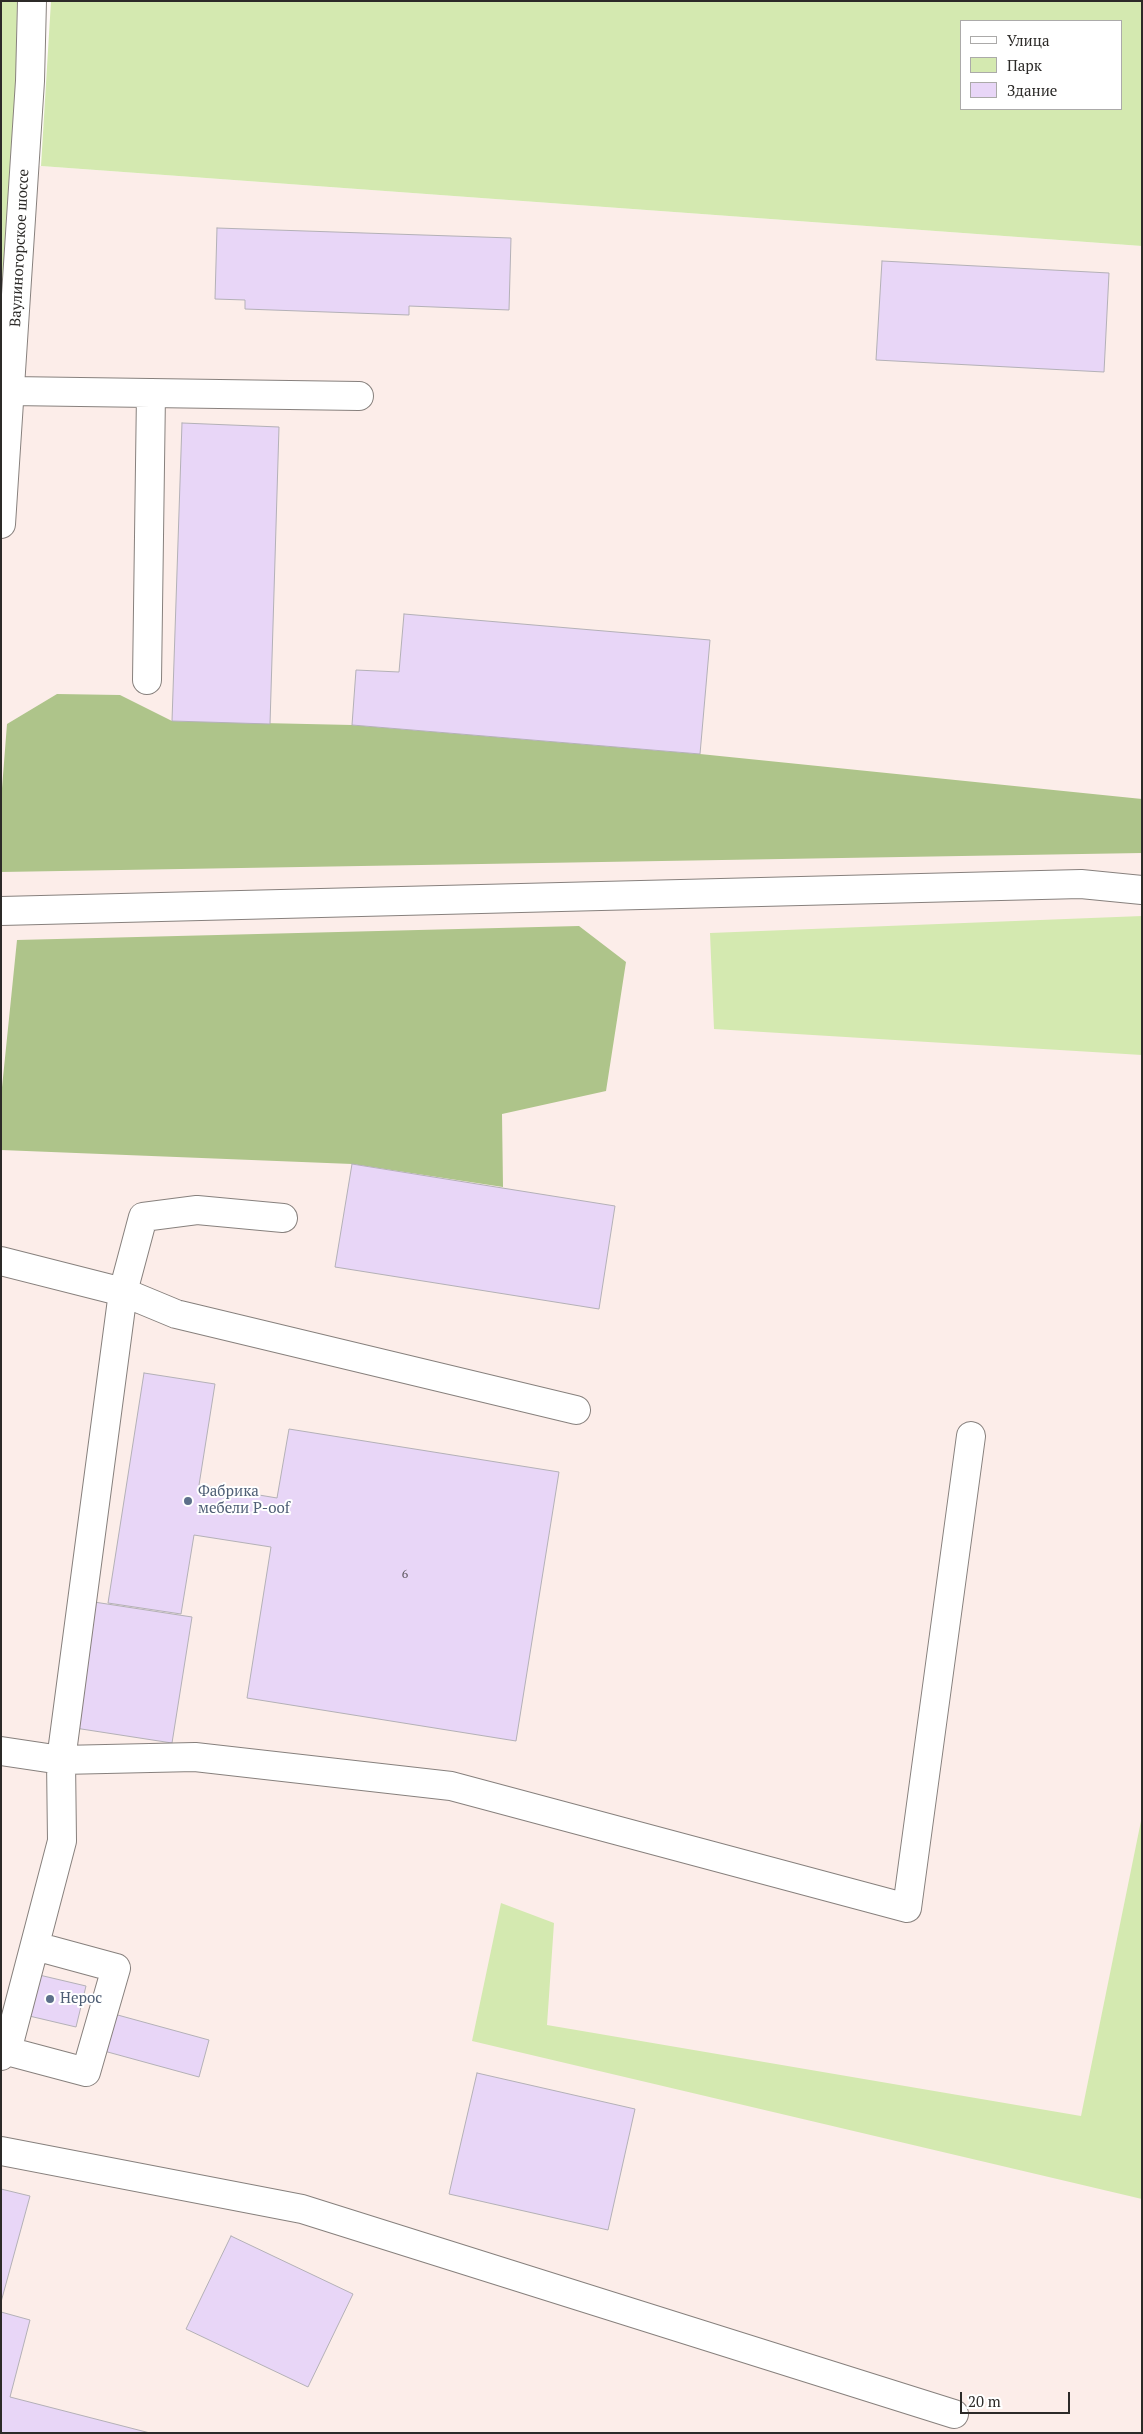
<!DOCTYPE html>
<html>
<head>
<meta charset="utf-8">
<style>
  body { margin:0 }
  #map { position:relative; width:1143px; height:2434px; overflow:hidden; background:#fef9f7; font-family:"PT Serif",serif }
  canvas { display:block }
  .frame { position:absolute; inset:0; border:2px solid #2c2a28; pointer-events:none }
  .legend { position:absolute; left:960px; top:20px; width:162px; height:90px; box-sizing:border-box; background:#fff; border:1px solid #abaaa9; margin:0; padding:6px 9px; list-style:none; font-size:15px; color:#2c2a28 }
  .legend li { display:flex; align-items:center; gap:10px; height:25px }
  .legend b { width:25px; border:1px solid #abaaa9 }
  .scale { position:absolute; left:960px; top:2392px; width:110px; height:22px; box-sizing:border-box; border:2px solid #2c2a28; border-top:0; padding-left:6px; font-size:15px; line-height:18px; white-space:nowrap; color:#2c2a28; -webkit-text-stroke:4px #fff; paint-order:stroke }
</style>
</head>
<body>
<div id="map">
<canvas width="1143" height="2434"></canvas>
<div class="frame"></div>
<ul class="legend">
<li><b style="height:6px;background:#fff"></b>Улица</li>
<li><b style="height:14px;background:#d4e9b0"></b>Парк</li>
<li><b style="height:14px;background:#e8d6f7"></b>Здание</li>
</ul>
<div class="scale">20 m</div>
</div>
<script>
const ctx = document.querySelector('canvas').getContext('2d');
ctx.lineJoin = 'round';
function fillPath(path, color) { ctx.fillStyle = color; ctx.fill(path, 'evenodd'); }
const shape = rows => new Path2D(rows.map(r => 'M' + r).join(''));
function strokePath(path, color, width, dash) { ctx.strokeStyle = color; ctx.lineWidth = width; ctx.lineCap = dash ? 'butt' : 'round'; ctx.setLineDash(dash || []); ctx.stroke(path); }
function drawText(font, color, halo, rows, align = 'center') {
  ctx.font = font + ' "PT Serif",serif'; ctx.lineWidth = 4; ctx.setLineDash([]); ctx.textBaseline = 'middle'; ctx.strokeStyle = halo; ctx.fillStyle = color; for (const [text, x, y, turn = 0] of rows) {
    ctx.save(); ctx.translate(x, y); ctx.rotate((+turn || 0) * Math.PI / 180); ctx.textAlign = isNaN(turn) ? turn : align; if (halo) ctx.strokeText(text, 0, 0); ctx.fillText(text, 0, 0); ctx.restore();
  }
}
fillPath(shape([
  [11,166,41,166,1142,246,1142,2433,1,2433,1,331]
]), '#fcede9');
fillPath(shape([
  [1,1,17,1,16,80,1,331],
  [51,1,1142,1,1142,246,41,166],
  [1122,21,1122,109,962,109,962,21],
  [1142,916,1142,1055,714,1029,710,933],
  [1142,1816,1142,2199,472,2041,501,1903,554,1923,547,2025,1081,2116]
]), '#d4e9b0');
fillPath(shape([
  [57,694,120,695,172,721,352,725,700,754,1142,799,1142,853,1,872,1,801,7,724],
  [579,926,626,962,606,1091,502,1114,503,1187,352,1164,1,1150,1,1097,17,940]
]), '#aec48a');
const building = shape([
  [217,228,511,238,509,310,409,306,409,315,245,309,245,300,215,299,217,228],
  [882,261,1109,273,1104,372,876,360,882,261],
  [182,423,279,427,270,724,172,721,182,423],
  [404,614,710,640,700,754,352,725,356,670,399,672,404,614],
  [352,1164,615,1206,599,1309,335,1267,352,1164],
  [144,1373,215,1384,199,1485,277,1498,289,1429,559,1472,516,1741,247,1698,271,1547,194,1535,181,1614,108,1603,144,1373],
  [81,1600,192,1617,172,1743,62,1726,81,1600],
  [35,1974,86,1986,76,2027,25,2015,35,1974],
  [114,2014,209,2040,199,2077,104,2051,114,2014],
  [477,2073,635,2109,608,2230,449,2194,477,2073],
  [1,2189,30,2196,1,2302,1,2189],
  [231,2236,353,2294,308,2387,186,2329,231,2236],
  [1,2312,30,2320,10,2397,150,2433,1,2433,1,2312]
]);
fillPath(building, '#e8d6f7');
strokePath(building, '#b4b1b7', 1);
const minor = shape([
  [11,391,359,396],
  [1,524,30,81,32,1],
  [147,680,151,393],
  [1,911,1081,884,1142,890],
  [283,1218,197,1210,143,1217,123,1292,176,1314,576,1410],
  [1,1261,123,1292,61,1760,195,1757,451,1786,907,1908,971,1436],
  [1,1751,61,1760,62,1841,7,2051,1,2056],
  [7,2051,86,2072,116,1968,35,1946],
  [1,2151,302,2209,954,2414]
]);
strokePath(minor, '#87807d', 30);
strokePath(minor, '#fff', 28);
for (const [x, y, r, color] of [
  [188,1501,5,"#5c6f8a"],
  [50,1999,5,"#5c6f8a"]
]) { const dot = new Path2D(); dot.arc(x, y, r, 0, 2 * Math.PI); ctx.fillStyle = color; ctx.fill(dot); strokePath(dot, '#fff', 2); }
drawText('12px', '#5b555c', null, [
  ["6",405,1575]
]);
drawText('15px', '#2c2a28', '#fff', [
  ["Ваулиногорское шоссе",20,248,-87]
]);
drawText('15px', '#4e5e75', '#fff', [
  ["Фабрика",198,1492],
  ["мебели P-oof",198,1509],
  ["Нерос",60,1999]
], 'left');
</script>
</body>
</html>
